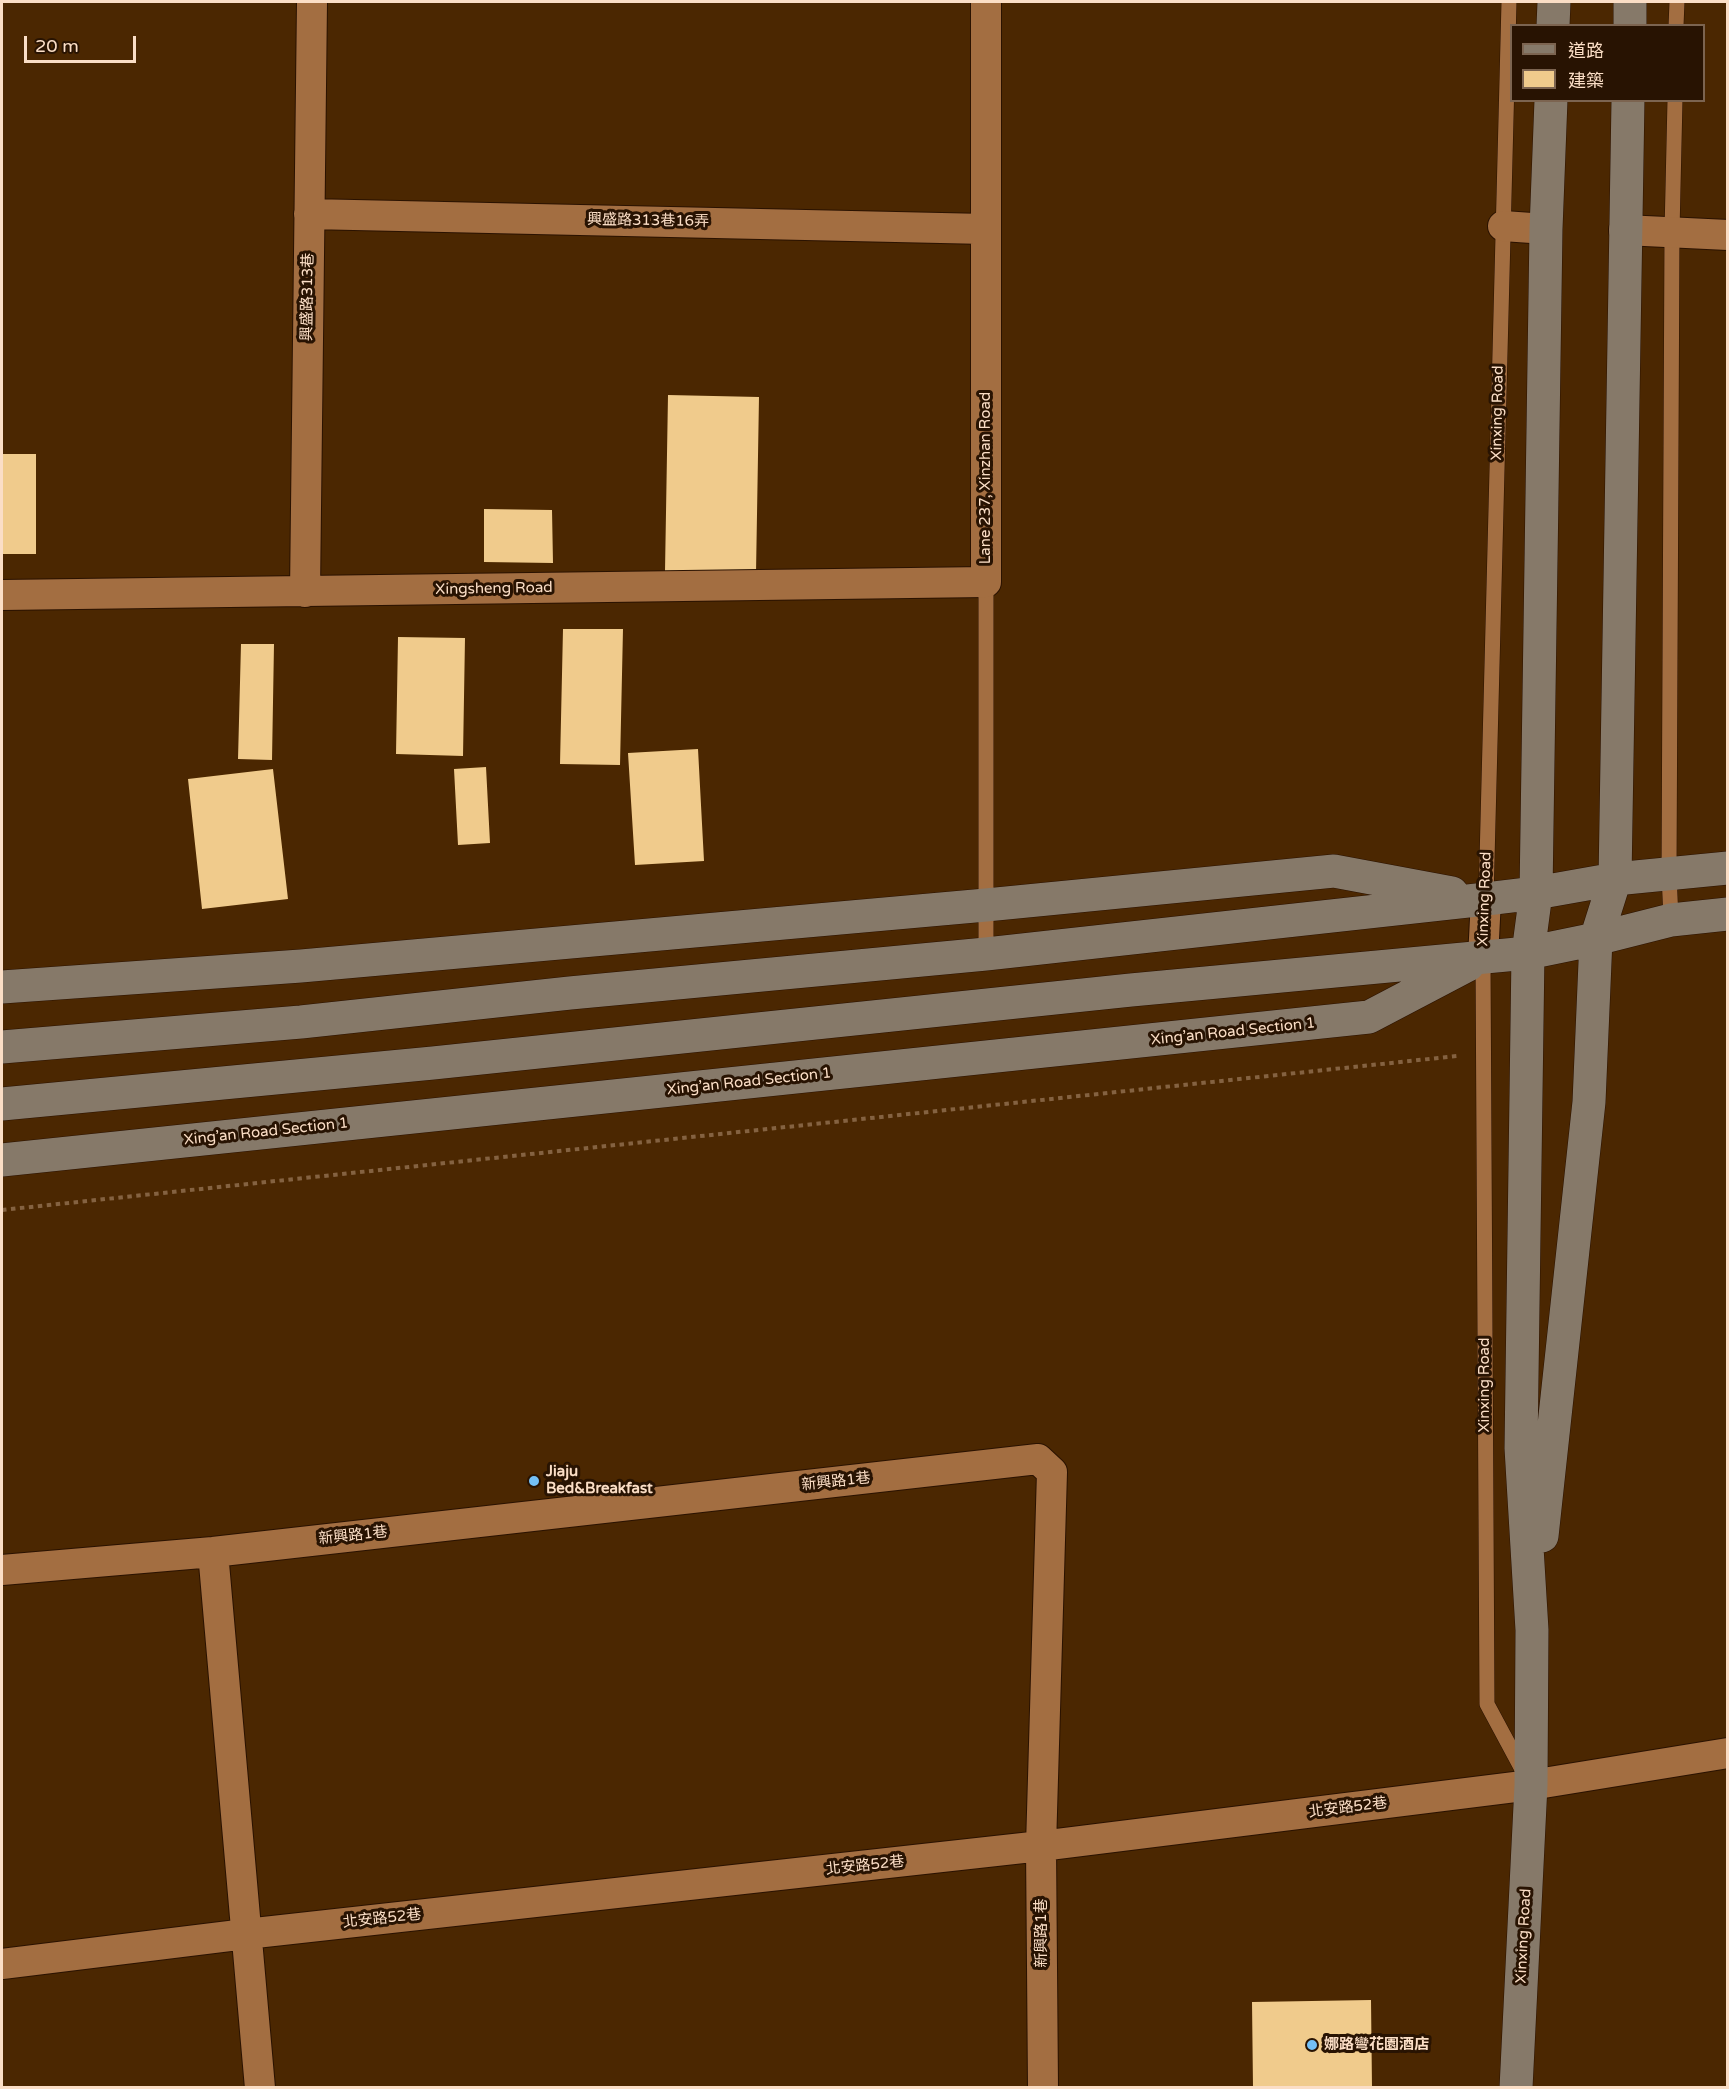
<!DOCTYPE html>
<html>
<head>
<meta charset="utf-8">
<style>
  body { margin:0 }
  #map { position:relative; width:1729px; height:2089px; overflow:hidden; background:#4b2701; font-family:"Varela Round","Noto Sans TC",sans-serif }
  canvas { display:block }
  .frame { position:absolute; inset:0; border:3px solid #fbdec6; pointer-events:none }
  .legend { position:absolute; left:1510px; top:24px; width:195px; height:78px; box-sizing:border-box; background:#281302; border:2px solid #7c6450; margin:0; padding:8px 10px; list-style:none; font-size:18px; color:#fbdec6 }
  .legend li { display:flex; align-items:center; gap:12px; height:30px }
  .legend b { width:30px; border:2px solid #7c6450 }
  .scale { position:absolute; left:24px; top:36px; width:112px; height:27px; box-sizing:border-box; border:3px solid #fbdec6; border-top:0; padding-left:8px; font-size:18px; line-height:21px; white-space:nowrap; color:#fbdec6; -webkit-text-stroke:4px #281302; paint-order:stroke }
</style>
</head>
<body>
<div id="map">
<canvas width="1729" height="2089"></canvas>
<div class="frame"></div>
<ul class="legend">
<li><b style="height:8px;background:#867969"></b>道路</li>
<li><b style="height:16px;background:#f0cb8c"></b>建築</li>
</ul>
<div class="scale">20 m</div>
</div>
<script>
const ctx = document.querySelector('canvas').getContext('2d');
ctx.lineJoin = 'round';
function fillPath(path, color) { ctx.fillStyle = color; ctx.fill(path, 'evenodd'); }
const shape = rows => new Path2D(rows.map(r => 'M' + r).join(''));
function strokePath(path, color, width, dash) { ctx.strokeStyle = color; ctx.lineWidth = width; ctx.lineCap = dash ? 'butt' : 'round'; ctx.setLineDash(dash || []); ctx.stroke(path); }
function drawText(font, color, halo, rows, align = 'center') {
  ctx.font = font + ' "Varela Round","Noto Sans TC",sans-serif'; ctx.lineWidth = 6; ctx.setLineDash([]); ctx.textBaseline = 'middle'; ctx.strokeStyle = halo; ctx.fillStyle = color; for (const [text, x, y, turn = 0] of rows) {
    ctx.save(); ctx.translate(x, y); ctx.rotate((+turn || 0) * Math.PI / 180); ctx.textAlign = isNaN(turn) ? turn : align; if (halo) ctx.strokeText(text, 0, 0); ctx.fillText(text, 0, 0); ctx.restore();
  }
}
fillPath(shape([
  [668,395,759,397,756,573,665,571],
  [2,454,36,454,36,554,2,554],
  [484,509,552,510,553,563,484,562],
  [563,629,623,629,620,765,560,764],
  [398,637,465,638,463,756,396,754],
  [241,644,274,644,272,760,238,759],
  [698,749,704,861,635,865,628,753],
  [486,767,490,843,458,845,454,769],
  [273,769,288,899,202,909,188,779],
  [1371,2000,1372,2088,1253,2088,1252,2002]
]), '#f0cb8c');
const lane = shape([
  [1676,26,1677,2],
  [986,582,986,954],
  [1486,899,1509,2],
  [1671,920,1669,873,1672,232,1675,100],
  [1483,958,1487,1704,1524,1773]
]);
const street = shape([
  [309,214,986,229],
  [1503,226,1546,229],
  [1624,230,1728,235],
  [305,592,312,2],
  [2,595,986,582,986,2],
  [1483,958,1486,899],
  [213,1552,260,2088],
  [2,1570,213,1552,1038,1459,1052,1472,1041,1846,1043,2088],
  [2,1964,246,1934,1041,1846,1531,1785,1728,1753]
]);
const secondary = shape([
  [1553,26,1554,2],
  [1630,26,1630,2],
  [2,987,301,966,986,905,1334,871,1452,893],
  [2,1047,301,1022,570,993,986,954,1486,899,1536,893,1615,879,1728,868],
  [2,1104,433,1063,1131,990,1528,953,1596,939,1671,920,1728,914],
  [2,1160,1369,1017,1468,965],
  [1542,1536,1589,1102,1596,939,1615,879,1628,100],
  [1516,2088,1531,1785,1532,1630,1521,1448,1528,953,1536,893,1546,229,1551,100]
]);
strokePath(lane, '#2a1200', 16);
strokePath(street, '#2a1200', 32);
strokePath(secondary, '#2a1200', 34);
strokePath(shape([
  [2,1210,1457,1056]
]), '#846241', 4, [4.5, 4.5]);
strokePath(lane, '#a36e41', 15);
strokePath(street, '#a36e41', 30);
strokePath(secondary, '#867969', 33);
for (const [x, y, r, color] of [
  [534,1481,6,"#74c0f6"],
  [1312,2045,6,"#74c0f6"]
]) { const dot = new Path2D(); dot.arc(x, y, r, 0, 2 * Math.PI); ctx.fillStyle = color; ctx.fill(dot); strokePath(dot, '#281302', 2); }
drawText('15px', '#fbdec6', '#281302', [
  ["興盛路313巷16弄",648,221,1],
  ["興盛路313巷",308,297,-89],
  ["Xinxing Road",1498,413,-89],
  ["Lane 237, Xinzhan Road",986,478,-90],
  ["Xingsheng Road",494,589,-1],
  ["Xinxing Road",1485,899,-88],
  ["Xing’an Road Section 1",1233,1032,-6],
  ["Xing’an Road Section 1",749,1082,-6],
  ["Xing’an Road Section 1",266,1132,-6],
  ["Xinxing Road",1485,1385,-90],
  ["新興路1巷",836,1482,-6],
  ["新興路1巷",353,1536,-6],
  ["北安路52巷",1348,1808,-7],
  ["北安路52巷",865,1866,-6],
  ["北安路52巷",382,1919,-6],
  ["新興路1巷",1042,1933,-90],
  ["Xinxing Road",1524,1936,-87]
]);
drawText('bold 15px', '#fbdec6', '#281302', [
  ["Jiaju",546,1472],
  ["Bed&Breakfast",546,1489],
  ["娜路彎花園酒店",1324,2045]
], 'left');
</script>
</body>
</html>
